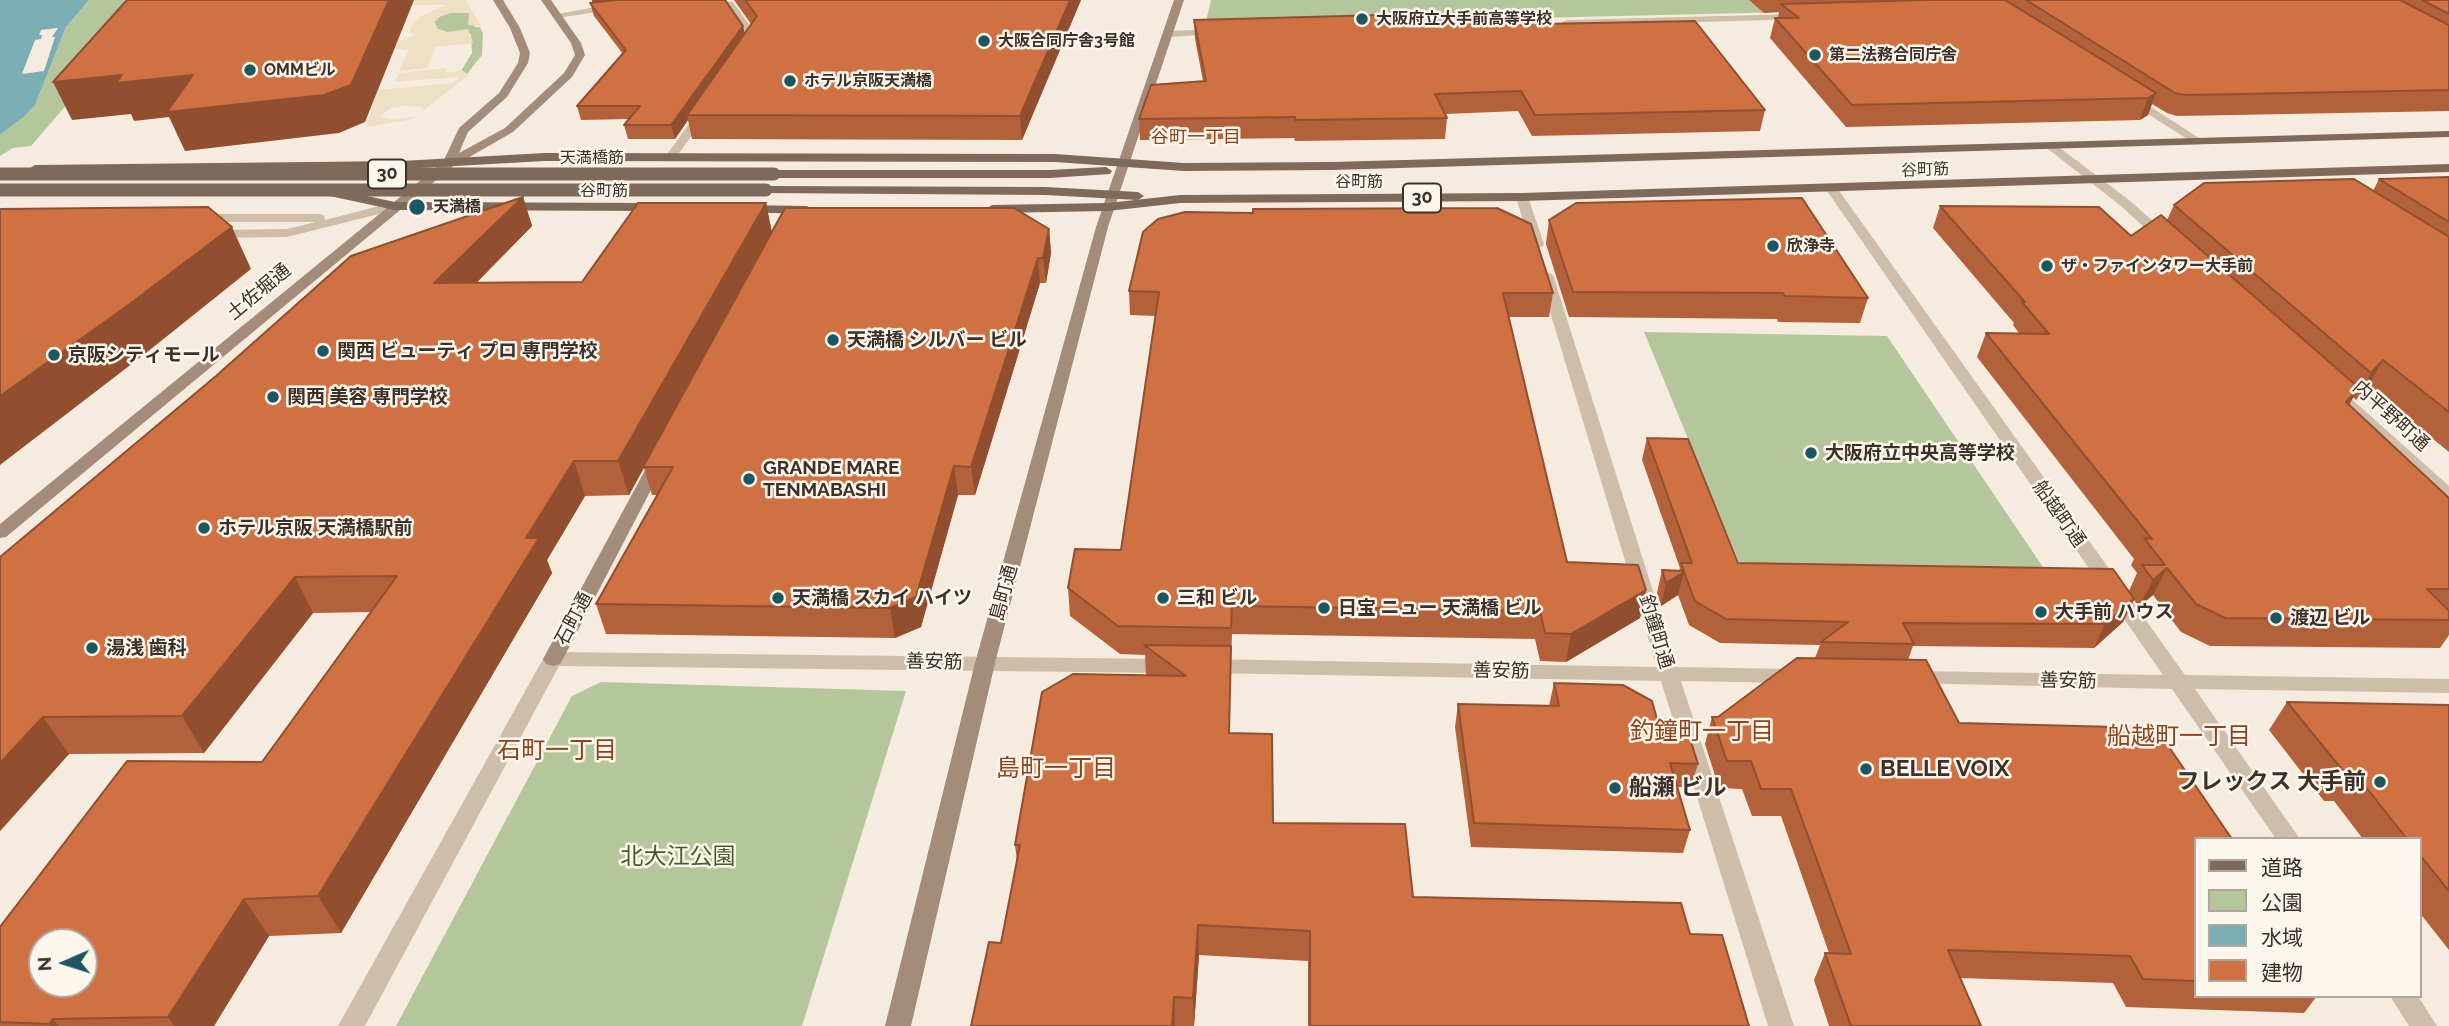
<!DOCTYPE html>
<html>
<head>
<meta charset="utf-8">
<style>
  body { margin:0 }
  #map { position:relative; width:2449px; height:1026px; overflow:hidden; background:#f5ecdf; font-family:Raleway,"Noto Sans JP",sans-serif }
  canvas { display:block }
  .legend { position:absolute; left:2194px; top:837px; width:228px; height:161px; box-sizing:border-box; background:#fcf6ec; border:2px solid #afa79e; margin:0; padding:9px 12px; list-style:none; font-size:21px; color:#3b312a }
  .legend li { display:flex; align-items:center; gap:14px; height:35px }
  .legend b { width:35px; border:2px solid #afa79e }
  .north { position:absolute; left:28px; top:928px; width:70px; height:70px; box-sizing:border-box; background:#fcf6ec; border:2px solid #afa79e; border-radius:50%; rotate:267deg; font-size:19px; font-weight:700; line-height:28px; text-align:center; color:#3b312a }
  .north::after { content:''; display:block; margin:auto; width:24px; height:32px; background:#1b5661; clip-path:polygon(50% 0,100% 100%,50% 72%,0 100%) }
</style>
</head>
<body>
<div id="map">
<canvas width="2449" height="1026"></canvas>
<ul class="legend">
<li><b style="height:9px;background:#7e695a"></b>道路</li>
<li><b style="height:19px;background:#b5c69d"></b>公園</li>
<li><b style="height:19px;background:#7badb5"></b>水域</li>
<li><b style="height:19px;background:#cf7143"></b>建物</li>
</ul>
<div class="north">N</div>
</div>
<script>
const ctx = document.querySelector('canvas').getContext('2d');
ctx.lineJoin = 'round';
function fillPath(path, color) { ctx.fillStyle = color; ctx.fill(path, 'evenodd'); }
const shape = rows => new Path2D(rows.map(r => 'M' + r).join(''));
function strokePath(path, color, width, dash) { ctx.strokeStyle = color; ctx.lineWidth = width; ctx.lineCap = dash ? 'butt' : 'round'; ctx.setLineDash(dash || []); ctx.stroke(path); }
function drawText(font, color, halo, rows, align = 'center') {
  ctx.font = font + ' Raleway,"Noto Sans JP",sans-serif'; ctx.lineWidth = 5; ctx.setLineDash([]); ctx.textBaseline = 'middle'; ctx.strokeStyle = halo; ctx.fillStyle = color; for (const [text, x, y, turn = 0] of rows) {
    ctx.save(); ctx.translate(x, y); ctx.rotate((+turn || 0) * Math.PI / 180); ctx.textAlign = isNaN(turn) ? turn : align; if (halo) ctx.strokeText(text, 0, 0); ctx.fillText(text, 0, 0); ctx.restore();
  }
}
fillPath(shape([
  [89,0,125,0,75,95,31,146,13,148,0,156,0,135,26,115,35,105,66,27],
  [1211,0,1814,0,1828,11,1205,26],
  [450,13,470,13,475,27,480,27,483,33,482,55,467,74,461,71,472,53,471,34,447,32,438,29,434,22,439,17],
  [1644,332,1887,336,2051,579,1744,574],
  [601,682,906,691,802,1026,396,1026,572,696]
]), '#b5c69d');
fillPath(shape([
  [415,0,466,0,481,26,468,25,469,13,450,13,439,16,434,22,438,29,447,32,468,29,473,43,436,47,427,68,399,71,409,50,395,49,398,42,414,35,410,32,411,26,421,16,445,5,413,5],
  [447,68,446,73,462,70,469,75,424,110,421,107,402,106,391,108,380,116,394,120,417,116,413,119,366,127,378,90,452,83,460,77,395,82,399,73]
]), '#eedfc5');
fillPath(shape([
  [0,0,89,0,66,27,35,105,26,115,0,135]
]), '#7badb5');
fillPath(shape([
  [58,28,52,37,55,37,44,71,22,74,35,40,41,39,42,35,39,35,41,30]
]), '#f5ecdf');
fillPath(shape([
  [395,202,401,206,399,209,287,237,213,238,207,234,213,230,287,229,316,222,197,222,191,218,197,214,320,214,324,215,325,220,395,202]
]), '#cebda9');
fillPath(shape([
  [701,0,733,2,759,39,752,50,743,48,749,39,727,7,701,4,701,0],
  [613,4,616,5,616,9,557,18,552,15,613,4],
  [1800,14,1803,15,1803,19,1566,26,1561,23,1566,20,1800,14],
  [1216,29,1219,30,1219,34,1169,37,1164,34,1169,31,1216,29],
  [2130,95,2134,96,2205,142,2195,144,2126,100,2126,96,2130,95],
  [700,109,709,111,675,159,667,159,665,157,700,109],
  [2048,145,2056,145,2129,200,2170,236,2170,242,2160,242,2121,206,2048,149,2048,145],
  [1831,184,1835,185,2185,675,2449,679,2449,693,2195,689,2300,839,2276,839,2172,689,1907,683,1904,678,1907,673,1914,671,2163,675,1825,188,1831,184],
  [1522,193,1528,197,1544,244,1542,247,1537,248,1530,244,1516,197,1522,193],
  [1546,271,1553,275,1677,667,1795,669,1802,671,1805,676,1802,681,1795,683,1681,681,1794,1026,1768,1026,1661,681,1207,673,1200,671,1197,666,1200,661,1207,659,1657,667,1539,275,1546,271],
  [2332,384,2337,386,2449,486,2449,500,2443,499,2327,392,2324,389,2327,386,2332,384],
  [553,652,1168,659,1175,661,1178,666,1175,671,1168,673,559,666,365,1026,338,1026,543,659,546,654,553,652],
  [2390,996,2418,996,2437,1026,2409,1026,2390,996]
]), '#cebda9');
fillPath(shape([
  [493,0,503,0,520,28,530,53,528,63,507,97,468,132,459,153,505,128,564,73,575,55,571,43,541,0,551,0,581,43,585,55,572,77,513,132,452,167,6,537,0,538,0,524,443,162,459,128,499,93,518,63,520,53,510,28,493,0],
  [1174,0,1184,0,1108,227,995,663,911,1026,885,1026,975,663,1096,227,1174,0],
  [658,456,666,461,563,659,560,664,553,666,546,664,543,659,650,461,658,456]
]), '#a38c7a');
fillPath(shape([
  [2449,131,2449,137,1332,170,1184,171,1055,162,545,161,401,169,35,173,29,169,35,165,401,161,545,153,1055,154,1184,163,1332,162,2449,131],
  [2449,164,2449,172,1522,201,1180,203,1108,211,992,213,986,209,992,205,1108,203,1180,195,1522,193,2449,164],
  [1106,167,1112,171,1110,174,1050,178,774,178,768,174,774,170,1050,170,1106,167],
  [766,186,1045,187,1138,192,1144,196,1138,200,1045,195,762,193,760,190,766,186],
  [329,188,395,202,656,203,662,207,656,211,395,210,325,195,323,192,329,188],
  [744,205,807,206,813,210,807,214,740,212,738,209,744,205]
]), '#7e695a');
strokePath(shape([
  [0,174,774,174],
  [0,190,766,190]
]), '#7e695a', 13);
fillPath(shape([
  [734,0,1081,0,1022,140,692,139,688,120,675,139,628,139,624,125,628,119,581,120,577,106,623,54,594,16,590,3,745,33,751,24],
  [1749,0,2449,0,2449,111,2177,116,2167,113,2152,104,2148,115,2140,120,1846,127,1770,38,1775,18,1778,18,1779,12,1764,13],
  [1500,18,1541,24,1765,110,1760,131,1532,136,1518,111,1445,114,1447,118,1445,139,1295,141,1294,138,1140,140,1139,119,1203,81,1195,39,1194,20],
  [2449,177,2449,452,2368,386,2356,400,2353,397,2349,405,2449,498,2449,635,2440,648,2210,646,2181,632,2153,595,2139,607,2134,600,2123,622,2094,648,1913,646,1908,660,1959,723,2195,839,2195,996,2317,996,2304,1013,2126,1007,2113,983,1960,978,1981,1026,1829,1026,1814,980,1825,953,1829,953,1781,816,1752,816,1742,789,1719,788,1705,744,1712,717,1718,717,1815,658,1820,645,1720,643,1689,625,1678,595,1661,606,1657,593,1662,570,1679,571,1680,568,1642,460,1647,438,1738,563,2129,591,2137,573,2131,565,2134,559,1977,357,1986,333,2019,333,2013,325,2014,323,1933,228,1940,206,2131,236,2167,220,2174,205,2373,191,2379,179],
  [523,197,532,226,476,283,582,282,766,203,772,233,1049,229,1051,253,1046,283,1040,283,975,495,958,495,921,627,895,638,606,634,596,604,657,495,652,495,644,468,629,495,585,496,547,560,552,573,341,933,269,936,214,1026,0,1026,0,927,262,762,371,612,313,613,204,753,69,754,0,831,0,557],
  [1549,220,1868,298,1860,323,1778,322,1777,319,1569,317,1546,244],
  [1129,291,1553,293,1549,317,1509,317,1567,562,1646,590,1640,618,1566,662,1540,661,1535,639,1232,634,1229,733,1273,823,1413,897,1690,934,1749,1026,1308,1026,1308,961,1199,955,1194,1026,971,1026,1001,943,1017,861,1015,845,1147,675,1146,674,1145,655,1120,654,1070,616,1068,588,1121,550,1156,316,1130,315],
  [1554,683,1657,719,1698,764,1691,787,1677,787,1690,830,1683,853,1471,847,1455,727,1458,704,1549,706],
  [2287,702,2449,705,2449,950,2419,912,2419,839,2363,839,2334,801,2324,801,2269,730]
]), '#b2613a');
fillPath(shape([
  [389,0,414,0,365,122,339,133,185,151,169,117,134,121,131,114,72,120,53,82,122,75,193,75],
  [592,0,628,0,593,6],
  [1070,0,1081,0,1022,140,1020,116],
  [743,26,746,39,687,115,688,120,675,139,671,125],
  [2156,93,2148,115,2140,120,2148,98],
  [523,197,532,226,445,315,434,283],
  [766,203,772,233,629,495,618,461],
  [232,227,251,269,146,353,0,465,0,396],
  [1049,229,1051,253,1046,283,1043,258],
  [1038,258,1040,283,975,495,971,467],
  [2383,360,2368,386,2356,400,2371,373],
  [2359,388,2344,413,2346,402],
  [574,461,585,496,547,560,552,573,341,933,318,896,526,538],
  [954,466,958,495,921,627,895,638,890,608],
  [2167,568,2153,595,2139,607,2153,580],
  [1684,572,1678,595,1661,606,1666,583],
  [295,577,313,613,204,753,182,716],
  [1646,590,1640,618,1566,662,1571,634],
  [2134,599,2123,622,2094,648,2105,624],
  [43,717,69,754,0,831,0,763],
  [244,899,269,936,214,1026,174,1026,168,1017],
  [1198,925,1199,955,1194,1026,1193,998],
  [1174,997,1175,1026,1172,1026],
  [53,1019,59,1026,51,1026,49,1024]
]), '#914f2f');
const building = shape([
  [127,0,389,0,351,85,324,95,167,112,193,75,116,83,122,75,53,82,127,0],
  [615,0,725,0,743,26,671,125,624,125,640,106,577,106,626,50,590,3,615,0],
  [745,0,1070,0,1020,116,687,115,757,16,745,0],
  [1924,0,2005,0,2156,93,2148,98,1852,105,1775,18,1799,18,1781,4,1924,0],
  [2026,0,2400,0,2449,25,2449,90,2186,95,2175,93,2026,0],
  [2422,0,2449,0,2449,14,2422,0],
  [1496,12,1500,18,1536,17,1541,24,1695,21,1765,110,1535,115,1521,91,1435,94,1447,118,1295,120,1295,117,1139,119,1151,85,1206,81,1194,20,1496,12],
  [2449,177,2449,222,2379,179,2449,177],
  [2354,179,2449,237,2449,412,2383,360,2371,373,2174,205,2204,183,2354,179],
  [523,197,434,283,582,282,638,203,766,203,618,461,574,461,526,538,539,538,318,896,244,899,168,1017,53,1019,49,1024,0,1022,0,927,127,761,262,762,397,576,295,577,182,716,43,717,0,763,0,557,216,376,351,256,523,197],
  [42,942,84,942,84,984,42,984,42,942],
  [1802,198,1868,298,1785,296,1783,293,1573,292,1549,220,1576,203,1802,198],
  [1940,206,2099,207,2131,236,2161,215,2359,388,2346,402,2449,498,2449,589,2427,589,2449,611,2449,620,2225,618,2196,604,2167,568,2153,580,2142,565,2165,565,2144,538,2152,539,1986,333,2049,334,2022,302,2025,302,1940,206],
  [208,207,232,227,123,309,0,396,0,209,208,207],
  [785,208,1014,208,1049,229,1043,258,1038,258,971,467,954,466,916,597,890,608,596,604,673,467,643,467,785,208],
  [1497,208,1531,224,1553,293,1503,293,1567,562,1638,565,1646,590,1571,634,1545,633,1540,611,1232,606,1231,628,1118,626,1068,588,1075,549,1121,550,1159,292,1129,291,1143,232,1158,219,1185,212,1253,213,1253,209,1497,208],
  [1647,438,1688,439,1738,563,2113,569,2134,599,2105,624,1903,623,1914,644,1821,642,1848,622,1726,619,1695,601,1684,572,1666,583,1662,570,1684,571,1681,563,1692,563,1647,438],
  [1144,645,1231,646,1229,733,1272,734,1273,823,1405,824,1413,897,1681,903,1690,934,1722,935,1749,1026,1310,1026,1310,931,1198,925,1193,998,1174,997,1172,1026,971,1026,989,942,1001,943,1020,845,1015,845,1042,692,1073,674,1186,676,1144,645],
  [1797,658,1926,660,1959,723,2156,728,2232,839,2195,839,2195,981,2143,979,2130,956,1948,950,1981,1026,1851,1026,1825,953,1851,954,1791,789,1761,789,1751,761,1727,761,1712,717,1718,717,1797,658],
  [1554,683,1623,685,1652,701,1657,719,1684,720,1698,764,1670,763,1690,830,1474,823,1458,704,1559,706,1554,683],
  [2287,702,2449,705,2449,891,2419,854,2419,839,2407,839,2354,772,2344,772,2287,702]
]);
fillPath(building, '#cf7143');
strokePath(building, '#914f2f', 2);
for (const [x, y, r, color] of [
  [1362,19,7,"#1b5661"],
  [984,41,7,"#1b5661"],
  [1815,55,7,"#1b5661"],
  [250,70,7,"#1b5661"],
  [790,81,7,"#1b5661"],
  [417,207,9,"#1b5661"],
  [1773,246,7,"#1b5661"],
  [2047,266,7,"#1b5661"],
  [833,340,7,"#1b5661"],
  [323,351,7,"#1b5661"],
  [54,355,7,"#1b5661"],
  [273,397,7,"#1b5661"],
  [1811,453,7,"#1b5661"],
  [749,479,7,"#1b5661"],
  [204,528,7,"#1b5661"],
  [778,598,7,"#1b5661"],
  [1163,598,7,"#1b5661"],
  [1324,608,7,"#1b5661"],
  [2041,612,7,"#1b5661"],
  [2276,618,7,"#1b5661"],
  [92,648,7,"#1b5661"],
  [1866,769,7,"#1b5661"],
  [2380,782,7,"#1b5661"],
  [1615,788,7,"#1b5661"]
]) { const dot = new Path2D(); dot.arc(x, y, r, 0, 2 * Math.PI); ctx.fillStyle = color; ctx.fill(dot); strokePath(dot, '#fcf6ec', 2.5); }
drawText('bold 16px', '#3b312a', '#fcf6ec', [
  ["大阪府立大手前高等学校",1376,19],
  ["大阪合同庁舎3号館",998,41],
  ["第二法務合同庁舎",1829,55],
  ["OMMビル",264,70],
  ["ホテル京阪天満橋",804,81],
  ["天満橋",433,207],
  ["欣浄寺",1787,246],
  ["ザ・ファインタワー大手前",2061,266]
], 'left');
drawText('16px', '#3b312a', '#fcf6ec', [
  ["天満橋筋",592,158],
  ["谷町筋",1925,170,-2],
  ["谷町筋",1359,182],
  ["谷町筋",604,191]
]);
drawText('18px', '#91421c', '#fcf6ec', [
  ["谷町一丁目",1196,138]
]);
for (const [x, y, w] of [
  [387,174,38],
  [1422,198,38]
]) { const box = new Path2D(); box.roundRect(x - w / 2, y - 14.5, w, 29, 5); ctx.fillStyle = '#fcf6ec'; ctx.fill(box); strokePath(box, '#3b312a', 2); }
drawText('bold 18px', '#3b312a', null, [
  ["30",387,174],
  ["30",1422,198]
]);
drawText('19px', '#3b312a', '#fcf6ec', [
  ["土佐堀通",259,292,-40],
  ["内平野町通",2391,416,42],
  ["船越町通",2059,514,55],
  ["島町通",1004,593,-75],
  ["石町通",574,619,-62],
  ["釣鐘町通",1656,632,73],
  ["善安筋",934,662,1],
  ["善安筋",1501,671,1],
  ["善安筋",2068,681,1]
]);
drawText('bold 19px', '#3b312a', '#fcf6ec', [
  ["天満橋 シルバー ビル",847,340],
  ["関西 ビューティ プロ 専門学校",337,351],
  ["京阪シティモール",68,355],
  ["関西 美容 専門学校",287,397],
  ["大阪府立中央高等学校",1825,453],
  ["GRANDE MARE",763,468],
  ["TENMABASHI",763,490],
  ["ホテル京阪 天満橋駅前",218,528],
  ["天満橋 スカイ ハイツ",792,598],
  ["三和 ビル",1177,598],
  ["日宝 ニュー 天満橋 ビル",1338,608],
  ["大手前 ハウス",2055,612],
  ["渡辺 ビル",2290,618],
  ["湯浅 歯科",106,648]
], 'left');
drawText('bold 23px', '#3b312a', '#fcf6ec', [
  ["BELLE VOIX",1880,769],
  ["フレックス 大手前",2366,782,"right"],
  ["船瀬 ビル",1629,788]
], 'left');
drawText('23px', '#465c2b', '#fcf6ec', [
  ["北大江公園",678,857]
]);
drawText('24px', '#91421c', '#fcf6ec', [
  ["釣鐘町一丁目",1702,732],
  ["船越町一丁目",2179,737],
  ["石町一丁目",557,751],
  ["島町一丁目",1056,769]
]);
</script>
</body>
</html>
